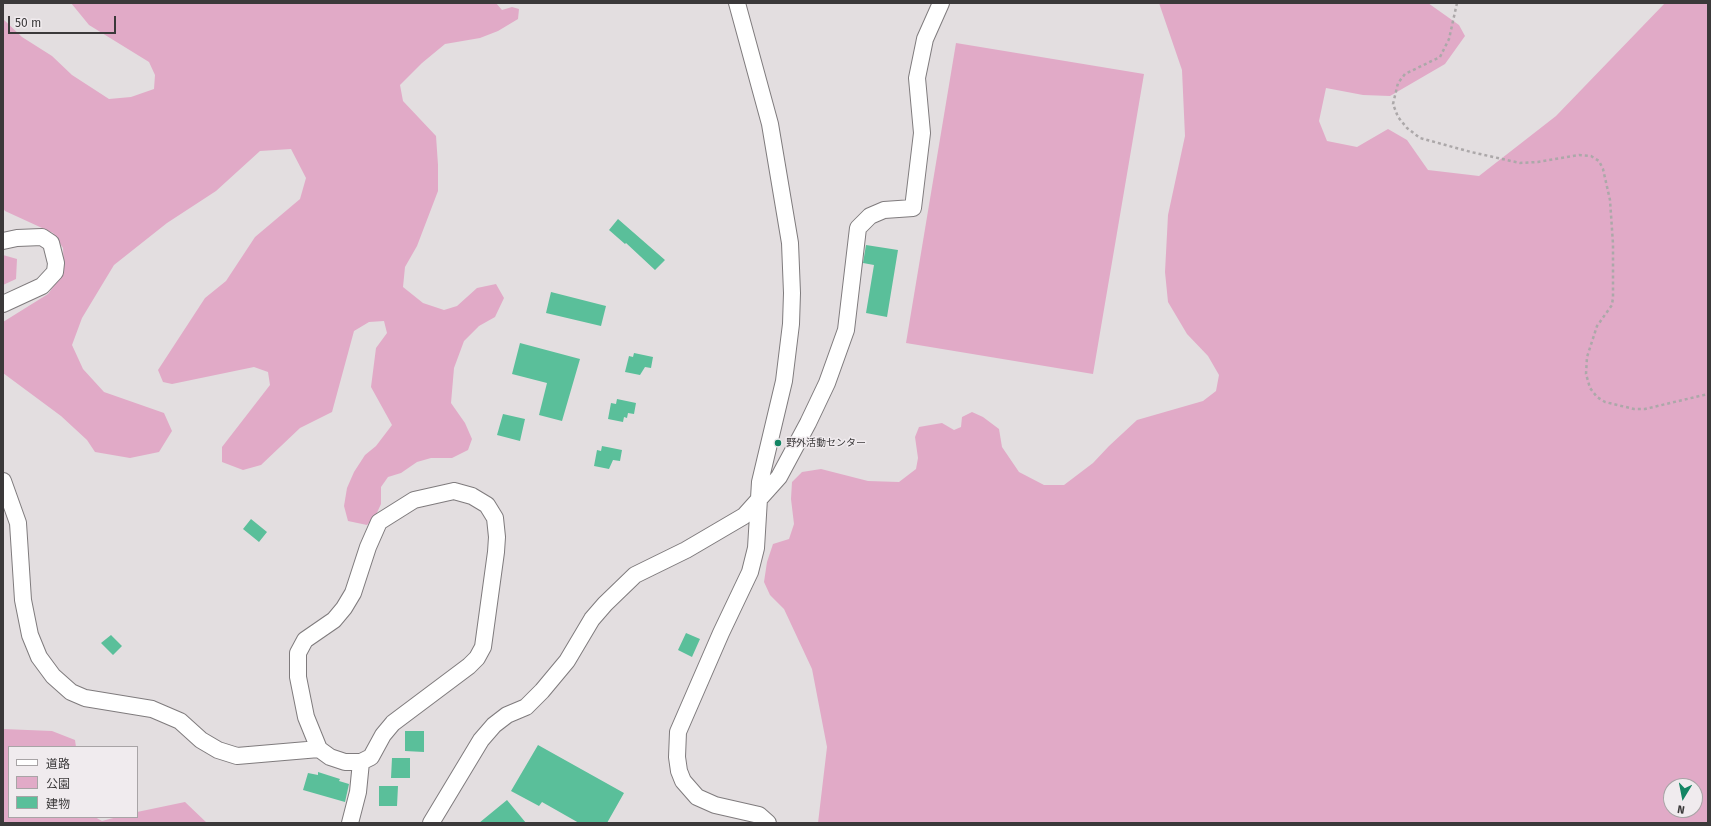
<!DOCTYPE html>
<html>
<head>
<meta charset="utf-8">
<style>
  body { margin:0 }
  #map { position:relative; width:1711px; height:826px; overflow:hidden; background:#e3dee0; font-family:"Fira Sans","Noto Sans JP",sans-serif }
  canvas { display:block }
  .frame { position:absolute; inset:0; border:4px solid #3b393a; pointer-events:none }
  .legend { position:absolute; left:8px; top:746px; width:130px; height:72px; box-sizing:border-box; background:#f0ebee; border:1px solid #a8a4a6; margin:0; padding:5px 7px; list-style:none; font-size:12px; color:#3b393a }
  .legend li { display:flex; align-items:center; gap:8px; height:20px }
  .legend b { width:20px; border:1px solid #a8a4a6 }
  .north { position:absolute; left:1663px; top:778px; width:40px; height:40px; box-sizing:border-box; background:#f0ebee; border:1px solid #a8a4a6; border-radius:50%; rotate:190deg; font-size:11px; font-weight:700; line-height:16px; text-align:center; color:#3b393a }
  .north::after { content:''; display:block; margin:auto; width:14px; height:18px; background:#148564; clip-path:polygon(50% 0,100% 100%,50% 72%,0 100%) }
  .scale { position:absolute; left:8px; top:16px; width:108px; height:18px; box-sizing:border-box; border:2px solid #3b393a; border-top:0; padding-left:5px; font-size:12px; line-height:14px; white-space:nowrap; color:#3b393a; -webkit-text-stroke:3px #f0ebee; paint-order:stroke }
</style>
</head>
<body>
<div id="map">
<canvas width="1711" height="826"></canvas>
<div class="frame"></div>
<ul class="legend">
<li><b style="height:5px;background:#fff"></b>道路</li>
<li><b style="height:11px;background:#e1aac7"></b>公園</li>
<li><b style="height:11px;background:#5abf9a"></b>建物</li>
</ul>
<div class="north">N</div>
<div class="scale">50 m</div>
</div>
<script>
const ctx = document.querySelector('canvas').getContext('2d');
ctx.lineJoin = 'round';
function fillPath(path, color) { ctx.fillStyle = color; ctx.fill(path, 'evenodd'); }
const shape = rows => new Path2D(rows.map(r => 'M' + r).join(''));
function strokePath(path, color, width, dash) { ctx.strokeStyle = color; ctx.lineWidth = width; ctx.lineCap = dash ? 'butt' : 'round'; ctx.setLineDash(dash || []); ctx.stroke(path); }
function drawText(font, color, halo, rows, align = 'center') {
  ctx.font = font + ' "Fira Sans","Noto Sans JP",sans-serif'; ctx.lineWidth = 3; ctx.setLineDash([]); ctx.textBaseline = 'middle'; ctx.strokeStyle = halo; ctx.fillStyle = color; for (const [text, x, y, turn = 0] of rows) {
    ctx.save(); ctx.translate(x, y); ctx.rotate((+turn || 0) * Math.PI / 180); ctx.textAlign = isNaN(turn) ? turn : align; if (halo) ctx.strokeText(text, 0, 0); ctx.fillText(text, 0, 0); ctx.restore();
  }
}
fillPath(shape([
  [71,3,496,3,502,10,512,7,519,9,518,19,498,31,480,38,445,44,422,63,400,85,403,101,436,136,438,165,438,191,417,246,405,267,403,287,423,303,444,310,457,306,477,288,496,284,504,298,495,317,479,326,464,341,454,368,451,403,465,423,472,439,468,450,452,458,431,458,417,462,401,473,388,477,381,487,381,504,375,517,367,525,348,521,344,506,347,488,354,472,365,455,376,446,392,425,371,387,376,348,387,333,384,321,369,322,354,331,332,412,300,428,261,465,243,470,222,462,222,447,270,385,268,372,254,367,172,384,163,382,158,370,205,298,226,281,255,237,300,199,306,178,291,149,260,151,216,191,167,223,114,265,82,318,72,345,83,369,104,392,164,413,172,431,159,452,130,458,95,452,87,440,61,416,3,373,3,322,48,294,64,272,63,248,53,233,5,211,3,208,3,19,22,37,52,56,72,75,109,99,131,97,154,89,155,75,149,62,89,25],
  [1159,3,1428,3,1459,25,1465,36,1445,64,1390,96,1363,95,1326,88,1319,121,1327,141,1357,147,1388,129,1407,140,1428,170,1479,176,1556,116,1665,3,1708,3,1708,823,818,823,827,747,812,669,784,609,770,595,764,582,767,562,773,544,789,539,794,524,791,499,792,482,802,472,821,469,868,481,899,482,916,469,918,458,915,437,919,427,942,423,954,430,961,427,962,417,972,412,983,417,999,429,1002,447,1019,472,1044,485,1064,485,1093,463,1109,446,1137,420,1203,401,1216,391,1219,375,1208,356,1187,334,1168,302,1165,272,1168,215,1185,136,1182,70],
  [1671,786,1695,786,1695,810,1671,810],
  [956,43,1144,74,1093,374,906,343],
  [3,255,17,259,16,279,3,285],
  [3,729,52,731,75,740,76,747,9,747,9,817,95,817,102,821,117,817,137,817,137,812,185,802,207,823,3,823]
]), '#e1aac7');
fillPath(shape([
  [618,219,665,260,655,270,626,243,625,244,609,230],
  [866,245,898,250,887,317,866,313,874,265,863,263],
  [551,292,606,306,601,326,546,313],
  [520,343,580,359,562,421,539,415,547,383,512,374],
  [634,353,653,357,651,368,645,367,640,375,625,372,629,356,633,357],
  [617,399,636,403,634,414,628,413,627,418,624,417,623,422,608,419,611,403,616,404],
  [503,414,525,419,520,441,497,435],
  [602,446,622,450,620,461,613,460,609,469,594,466,597,450,601,451],
  [251,519,267,532,259,542,243,529],
  [686,633,700,639,692,657,678,650],
  [111,635,122,646,113,655,101,643],
  [405,731,424,731,424,752,405,751],
  [538,745,624,793,607,823,579,823,542,802,539,806,511,791],
  [392,758,410,758,410,778,391,778],
  [318,772,340,779,339,781,349,784,345,802,303,790,308,773,318,775],
  [379,786,398,786,397,806,379,806],
  [507,800,526,823,479,823]
]), '#5abf9a');
const minor = shape([
  [737,3,770,124,790,243,792,293,791,324,784,381,760,482,756,548,750,572,721,633,678,732,677,757,679,771,683,781,697,797,715,805,759,815,768,823],
  [3,241,17,238,42,237,51,243,56,263,55,272,42,286,3,304],
  [3,481,18,523,23,600,30,635,39,657,53,676,71,692,85,698,152,709,180,721,201,740,218,750,237,756,319,749],
  [454,491,472,496,487,505,495,518,497,537,496,552,483,647,477,658,469,666,393,723,383,735,371,757,361,762,345,762,330,757,319,749,306,717,298,677,298,653,305,640,334,620,344,608,353,593,368,547,379,522,414,500,454,491],
  [350,823,358,792,361,762],
  [431,823,481,740,494,725,507,715,526,707,542,691,567,661,592,619,605,604,635,575,686,550,744,516,779,477,808,423,827,383,846,330,858,228,870,216,884,210,913,208,922,133,917,78,925,39,941,3]
]);
strokePath(minor, '#7f7b7d', 18);
strokePath(shape([
  [1457,3,1449,39,1440,57,1405,74,1398,83,1393,104,1398,117,1407,128,1420,138,1471,152,1520,163,1538,162,1579,155,1591,156,1599,161,1603,169,1610,200,1613,244,1613,297,1612,305,1597,326,1587,357,1586,374,1590,388,1597,397,1605,402,1634,409,1645,409,1708,394]
]), '#aca8a9', 2.5, [3, 3]);
strokePath(minor, '#fff', 16);
for (const [x, y, r, color] of [
  [778,443,4,"#148564"]
]) { const dot = new Path2D(); dot.arc(x, y, r, 0, 2 * Math.PI); ctx.fillStyle = color; ctx.fill(dot); strokePath(dot, '#f0ebee', 1.5); }
drawText('10px', '#3b393a', '#f0ebee', [
  ["野外活動センター",786,443]
], 'left');
</script>
</body>
</html>
